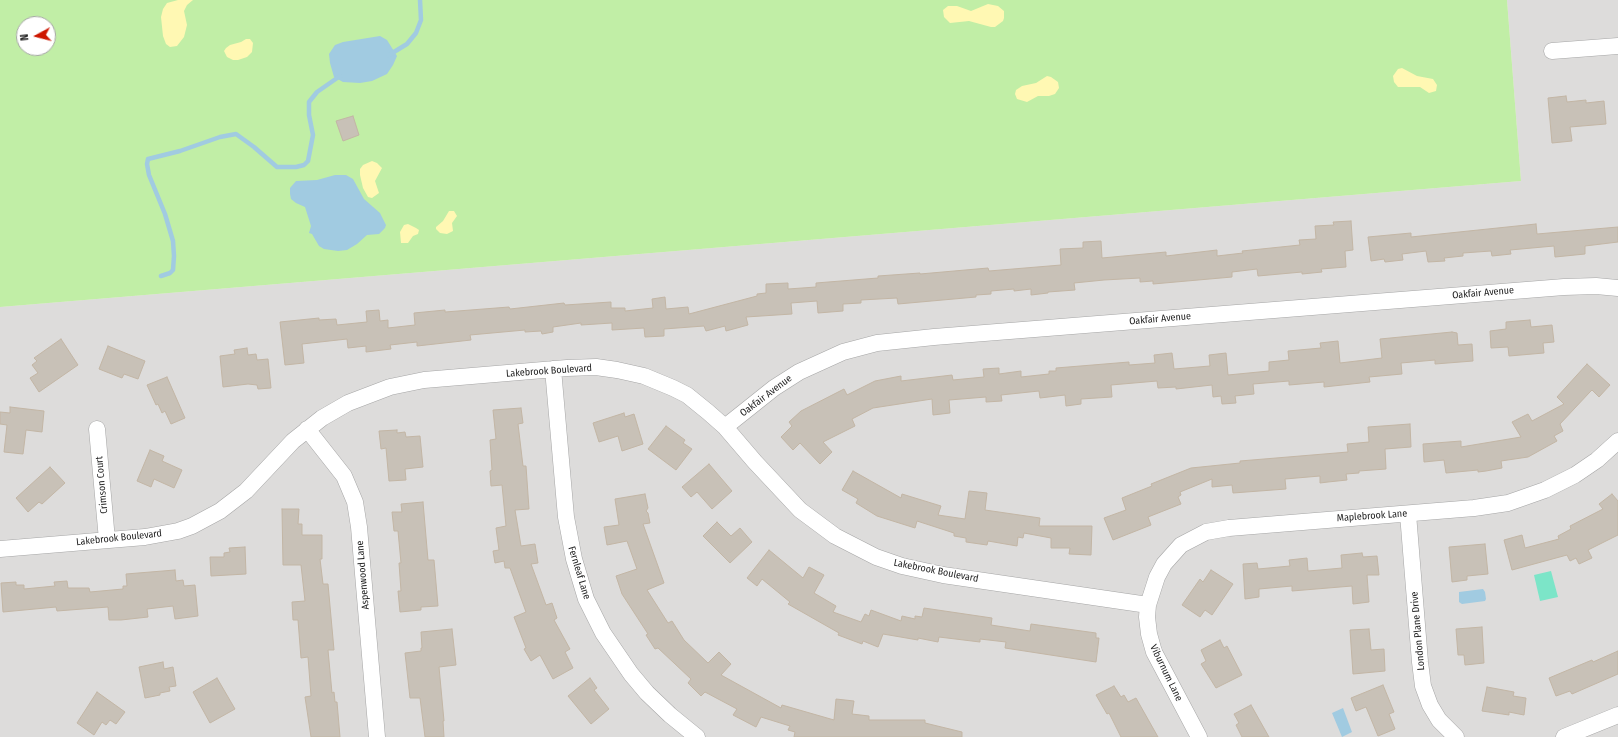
<!DOCTYPE html>
<html>
<head>
<meta charset="utf-8">
<style>
  body { margin:0 }
  #map { position:relative; width:1618px; height:737px; overflow:hidden; background:#f0ede4; font-family:"Fira Sans Condensed",sans-serif }
  canvas { display:block }
  .north { position:absolute; left:16px; top:16px; width:40px; height:40px; box-sizing:border-box; background:#fff; border:1px solid #a5a5a5; border-radius:50%; rotate:263deg; font-size:11px; font-weight:700; line-height:16px; text-align:center; color:#1f1f1f }
  .north::after { content:''; display:block; margin:auto; width:14px; height:18px; background:#cd1700; clip-path:polygon(50% 0,100% 100%,50% 72%,0 100%) }
</style>
</head>
<body>
<div id="map">
<canvas width="1618" height="737"></canvas>
<div class="north">N</div>
</div>
<script>
const ctx = document.querySelector('canvas').getContext('2d');
ctx.lineJoin = 'round';
function fillPath(path, color) { ctx.fillStyle = color; ctx.fill(path, 'evenodd'); }
const shape = rows => new Path2D(rows.map(r => 'M' + r).join(''));
function strokePath(path, color, width, dash) { ctx.strokeStyle = color; ctx.lineWidth = width; ctx.lineCap = dash ? 'butt' : 'round'; ctx.setLineDash(dash || []); ctx.stroke(path); }
function drawText(font, color, halo, rows, align = 'center') {
  ctx.font = font + ' "Fira Sans Condensed",sans-serif'; ctx.lineWidth = 3; ctx.setLineDash([]); ctx.textBaseline = 'middle'; ctx.strokeStyle = halo; ctx.fillStyle = color; for (const [text, x, y, turn = 0] of rows) {
    ctx.save(); ctx.translate(x, y); ctx.rotate((+turn || 0) * Math.PI / 180); ctx.textAlign = isNaN(turn) ? turn : align; if (halo) ctx.strokeText(text, 0, 0); ctx.fillText(text, 0, 0); ctx.restore();
  }
}
fillPath(shape([
  [1507,0,1618,0,1618,737,0,737,0,307,1521,181]
]), '#dddcdb');
fillPath(shape([
  [0,0,1507,0,1521,181,0,307],
  [24,24,48,24,48,48,24,48]
]), '#c1eea6');
fillPath(shape([
  [178,0,193,0,187,5,184,11,187,25,184,37,177,46,170,47,166,44,163,36,161,17,163,9,167,3],
  [988,4,998,6,1004,11,1004,18,1003,21,995,27,991,27,969,21,950,23,944,17,943,10,948,6,957,6,971,11],
  [246,39,250,39,253,43,252,52,247,57,238,60,233,60,227,57,224,51,226,48,230,45,241,42],
  [1402,68,1417,76,1433,79,1437,85,1436,91,1429,93,1420,87,1398,87,1394,82,1393,76,1398,69],
  [1047,76,1051,77,1058,82,1059,88,1055,94,1049,96,1038,96,1027,102,1017,99,1015,94,1016,90,1022,86,1036,83],
  [372,161,377,163,382,168,375,181,379,193,372,198,368,197,363,188,360,175,360,169,363,165],
  [449,211,454,211,457,216,452,223,453,231,447,234,440,233,436,229,436,227,443,221],
  [408,224,416,228,419,230,418,234,413,236,408,243,401,243,400,232,404,225]
]), '#fff8b3');
fillPath(shape([
  [1551,571,1558,597,1540,601,1534,575]
]), '#7ce5c8');
fillPath(shape([
  [380,36,387,40,397,56,393,65,387,74,372,81,360,83,343,82,334,77,330,63,329,54,335,45,343,42],
  [335,175,346,175,353,179,364,199,380,213,386,225,385,228,379,234,367,235,357,244,347,250,338,251,324,249,319,246,312,234,309,233,311,226,305,207,296,203,291,199,290,194,290,188,296,181,317,180],
  [1483,589,1485,592,1486,599,1485,601,1462,604,1459,602,1459,592],
  [1343,708,1352,732,1342,737,1332,713]
]), '#a1cbe1');
strokePath(shape([
  [389,55,407,44,416,33,421,20,420,0],
  [161,276,170,273,173,270,174,256,173,241,165,214,149,175,147,164,148,159,180,151,220,137,236,134,254,147,277,167,296,167,304,165,308,161,313,135,309,115,309,102,317,92,340,76]
]), '#a1cbe1', 4.5);
const building = shape([
  [1566,96,1567,102,1586,100,1586,103,1604,101,1606,124,1570,127,1572,141,1552,143,1548,98,1566,96],
  [353,116,359,135,343,141,336,121,353,116],
  [1351,221,1353,250,1345,251,1346,267,1321,269,1322,272,1302,274,1302,272,1258,276,1257,269,1232,272,1232,277,1153,284,1153,281,1140,282,1140,278,1104,280,1074,283,1075,290,1048,292,1048,293,1031,295,1031,289,1014,291,1014,289,991,291,991,294,976,295,976,297,898,304,897,298,861,300,861,303,843,304,843,311,818,313,817,301,791,303,792,314,746,317,748,325,726,331,725,326,706,331,704,326,664,329,664,336,645,337,644,328,612,330,612,323,581,325,581,323,553,327,553,332,542,334,541,331,525,332,525,330,470,335,471,340,417,346,417,342,390,345,391,349,366,352,366,346,348,348,347,339,302,344,304,363,285,365,280,322,319,318,319,320,336,319,337,325,367,322,366,311,379,310,380,321,388,320,388,328,415,325,414,313,445,310,445,312,509,307,510,309,564,303,565,305,611,302,611,308,625,308,625,311,653,308,652,299,665,297,666,309,688,307,689,314,757,296,757,294,766,293,766,284,788,283,788,289,816,287,816,283,878,278,878,276,920,273,920,274,988,268,989,271,1061,265,1060,249,1083,248,1083,242,1101,241,1102,258,1166,252,1166,256,1217,250,1217,256,1243,253,1242,251,1300,245,1299,240,1316,239,1315,226,1334,225,1333,222,1351,221],
  [1536,224,1537,234,1618,227,1618,242,1585,246,1585,254,1555,257,1554,246,1510,250,1511,254,1492,256,1491,251,1463,253,1463,256,1444,258,1445,261,1428,262,1426,251,1402,254,1403,260,1385,262,1384,259,1371,261,1368,237,1411,233,1411,237,1536,224],
  [1530,320,1531,327,1552,325,1554,342,1543,343,1544,353,1509,356,1508,347,1491,348,1490,331,1506,329,1506,322,1530,320],
  [1452,332,1457,333,1458,345,1472,344,1473,361,1435,364,1435,360,1401,363,1402,374,1369,377,1370,382,1324,387,1324,382,1289,385,1289,381,1253,384,1254,394,1235,396,1236,403,1222,404,1221,396,1213,397,1212,385,1176,389,1176,387,1158,388,1157,381,1111,385,1112,397,1081,399,1081,404,1066,406,1065,395,1040,398,1039,391,1001,395,1002,401,986,402,986,397,949,400,950,413,933,415,932,399,873,408,852,419,855,426,823,442,832,452,820,464,800,443,793,450,781,437,792,426,789,422,801,411,844,389,847,395,875,381,901,376,901,381,952,375,953,380,984,377,983,369,999,368,999,374,1021,371,1021,377,1049,374,1049,371,1056,371,1056,368,1129,362,1129,365,1155,363,1154,355,1172,353,1174,369,1210,366,1209,355,1226,353,1228,375,1269,371,1269,362,1289,360,1288,351,1321,348,1320,343,1338,341,1340,363,1382,358,1380,339,1452,332],
  [61,339,78,365,39,392,30,378,38,373,32,365,37,361,34,358,61,339],
  [108,346,145,361,138,379,124,374,122,378,99,369,108,346],
  [247,348,248,355,256,354,257,360,268,359,271,388,258,389,257,385,248,384,223,387,220,356,235,354,234,350,247,348],
  [1587,364,1610,385,1599,397,1592,390,1589,393,1560,424,1563,431,1554,436,1557,441,1528,457,1501,461,1502,468,1486,471,1478,472,1478,470,1446,473,1444,460,1424,462,1423,444,1461,441,1461,447,1521,437,1512,422,1528,414,1532,421,1564,404,1557,397,1587,364],
  [167,377,185,418,171,424,165,411,162,413,158,404,156,405,147,385,167,377],
  [10,407,44,411,42,432,26,430,23,454,4,452,7,425,0,424,0,412,10,413,10,407],
  [521,408,523,423,518,424,523,466,526,466,529,509,515,510,521,546,535,544,538,563,531,564,546,605,552,603,557,618,554,620,570,649,565,652,573,668,553,679,540,655,531,661,524,649,526,648,514,617,526,612,510,568,505,568,504,561,495,563,493,551,499,550,496,528,506,526,502,485,491,486,490,471,492,470,490,440,496,439,493,410,521,408],
  [624,413,625,417,634,414,643,444,622,451,618,436,599,442,593,423,624,413],
  [1410,424,1411,447,1385,449,1386,469,1359,471,1359,473,1346,474,1347,480,1328,482,1320,483,1320,476,1285,479,1286,489,1233,493,1232,485,1212,487,1212,479,1180,492,1181,495,1178,497,1181,504,1148,517,1151,525,1113,540,1104,518,1126,510,1122,498,1152,486,1151,484,1191,468,1240,463,1240,461,1348,452,1347,444,1369,442,1368,427,1410,424],
  [666,426,685,440,683,443,692,449,676,470,648,449,666,426],
  [397,430,397,433,405,432,406,437,420,436,423,467,405,469,406,480,389,481,386,448,381,449,379,431,397,430],
  [150,450,164,456,162,461,182,470,174,488,154,479,151,487,137,481,150,450],
  [709,464,732,491,712,509,697,492,691,497,682,487,709,464],
  [50,467,65,483,42,504,39,502,28,512,16,498,50,467],
  [853,471,901,498,902,494,941,506,938,515,965,519,969,491,987,493,985,510,1040,518,1039,526,1092,526,1091,555,1069,554,1070,548,1051,548,1051,538,1024,533,1023,538,1018,537,1017,546,988,541,987,545,966,542,966,538,954,536,954,533,917,521,915,528,877,516,856,503,858,499,842,490,853,471],
  [645,494,648,508,646,511,648,513,650,523,643,524,664,583,647,590,668,623,672,621,684,640,708,663,719,652,731,664,721,675,781,708,782,705,834,720,836,699,854,701,852,714,869,716,869,720,925,720,925,723,962,732,962,737,794,737,795,732,788,730,790,726,761,717,756,727,733,715,737,709,705,692,701,696,688,683,691,679,658,648,655,649,646,635,648,634,622,594,616,576,637,569,627,541,607,545,604,527,619,525,615,499,645,494],
  [1612,494,1618,501,1618,535,1588,550,1592,558,1579,564,1576,558,1570,561,1567,555,1512,570,1504,540,1522,535,1525,548,1559,539,1558,536,1571,529,1570,526,1603,509,1599,504,1612,494],
  [423,502,428,560,434,560,438,606,421,607,421,610,400,612,398,591,401,591,399,563,401,563,398,531,394,531,392,512,402,512,401,504,423,502],
  [282,509,299,509,298,524,302,524,302,535,322,535,322,559,320,559,323,584,328,584,334,650,328,650,332,693,334,692,335,702,337,702,340,737,311,737,305,697,311,696,308,657,301,658,298,620,293,620,292,602,305,601,301,565,283,565,282,509],
  [717,522,731,536,740,528,752,542,730,563,703,536,717,522],
  [1485,544,1488,574,1467,576,1467,580,1452,582,1449,547,1485,544],
  [245,547,246,574,211,576,210,557,224,557,224,553,230,552,229,548,245,547],
  [769,550,803,578,809,567,824,575,814,593,836,606,833,612,861,622,865,614,869,616,871,610,901,621,902,616,915,619,915,616,922,617,924,608,992,618,991,625,1030,631,1031,624,1096,633,1096,638,1099,638,1096,662,1005,648,1006,642,980,639,980,642,939,637,938,642,918,638,918,640,883,634,878,647,863,641,862,644,838,635,839,633,788,604,790,602,762,579,757,586,747,578,769,550],
  [1362,553,1363,557,1377,556,1379,575,1367,575,1369,602,1353,604,1352,586,1292,591,1292,586,1259,589,1259,597,1245,599,1243,564,1257,563,1258,569,1290,566,1289,560,1307,558,1308,571,1320,570,1342,568,1341,555,1362,553],
  [175,570,176,581,183,580,184,586,195,585,198,616,175,619,173,606,147,609,148,617,121,620,109,620,108,607,57,611,56,607,3,612,1,583,16,582,16,585,24,585,24,589,55,586,54,582,67,581,68,588,89,588,90,592,123,589,123,586,127,586,126,574,175,570],
  [1211,570,1233,584,1212,615,1205,610,1200,617,1182,605,1200,579,1203,582,1211,570],
  [1482,627,1484,663,1465,665,1464,655,1458,655,1456,629,1482,627],
  [452,629,456,665,439,667,444,721,443,721,444,737,425,737,420,698,410,698,405,653,421,651,421,648,422,648,421,632,452,629],
  [1369,629,1371,650,1384,649,1385,671,1353,674,1350,630,1369,629],
  [1220,640,1224,648,1227,646,1242,675,1216,688,1201,664,1206,661,1201,650,1220,640],
  [1618,651,1618,674,1572,694,1570,691,1556,696,1549,678,1592,660,1593,662,1618,651],
  [163,662,164,669,173,667,176,686,169,687,170,691,160,693,160,695,145,698,139,667,163,662],
  [217,678,235,709,210,723,193,692,217,678],
  [590,678,597,688,594,690,609,709,591,724,568,696,590,678],
  [1383,685,1394,712,1389,714,1395,729,1378,736,1366,707,1356,711,1351,698,1383,685],
  [1114,686,1121,697,1124,695,1128,702,1136,698,1158,737,1121,737,1109,713,1107,714,1096,695,1114,686],
  [1487,687,1514,692,1513,696,1526,698,1524,715,1509,712,1509,715,1482,711,1487,687],
  [97,692,125,712,116,724,110,720,106,725,102,722,94,735,77,723,97,692],
  [1251,705,1269,737,1242,737,1236,725,1239,723,1234,714,1251,705]
]);
fillPath(building, '#c8c1b7');
strokePath(building, '#c3b6a5', 1);
const minor = shape([
  [1552,51,1618,46],
  [553,369,566,517,574,559,586,599,603,633,631,674,647,693,670,715,697,737],
  [725,427,774,388,799,372,843,352,877,343,934,337,1564,287,1596,286,1618,288],
  [97,429,107,540],
  [307,429,344,476,355,502,359,527,377,737],
  [1408,514,1420,662,1423,686,1430,705,1439,720,1456,737],
  [0,549,145,537,178,531,192,526,220,511,246,491,293,441,322,418,348,403,390,387,424,380,567,368,596,367,617,370,644,376,673,388,687,395,708,412,725,427,755,462,800,510,835,536,876,557,902,566,943,575,1148,605],
  [1199,737,1154,652,1149,634,1147,617,1148,605,1157,577,1164,564,1181,545,1206,532,1229,528,1474,508,1508,503,1545,490,1575,475,1597,460,1618,441],
  [1564,737,1618,715]
]);
strokePath(minor, '#a6a6a6', 17);
strokePath(minor, '#fff', 16);
drawText('10px', '#1f1f1f', '#fff', [
  ["Oakfair Avenue",1483,293,-5],
  ["Oakfair Avenue",1160,319,-5],
  ["Lakebrook Boulevard",549,371,-4],
  ["Oakfair Avenue",766,396,-37],
  ["Crimson Court",102,485,-95],
  ["Maplebrook Lane",1372,516,-4],
  ["Lakebrook Boulevard",119,538,-6],
  ["Lakebrook Boulevard",936,571,11],
  ["Fernleaf Lane",579,573,73],
  ["Aspenwood Lane",363,575,-95],
  ["London Plane Drive",1418,631,-95],
  ["Viburnum Lane",1166,673,64]
]);
</script>
</body>
</html>
